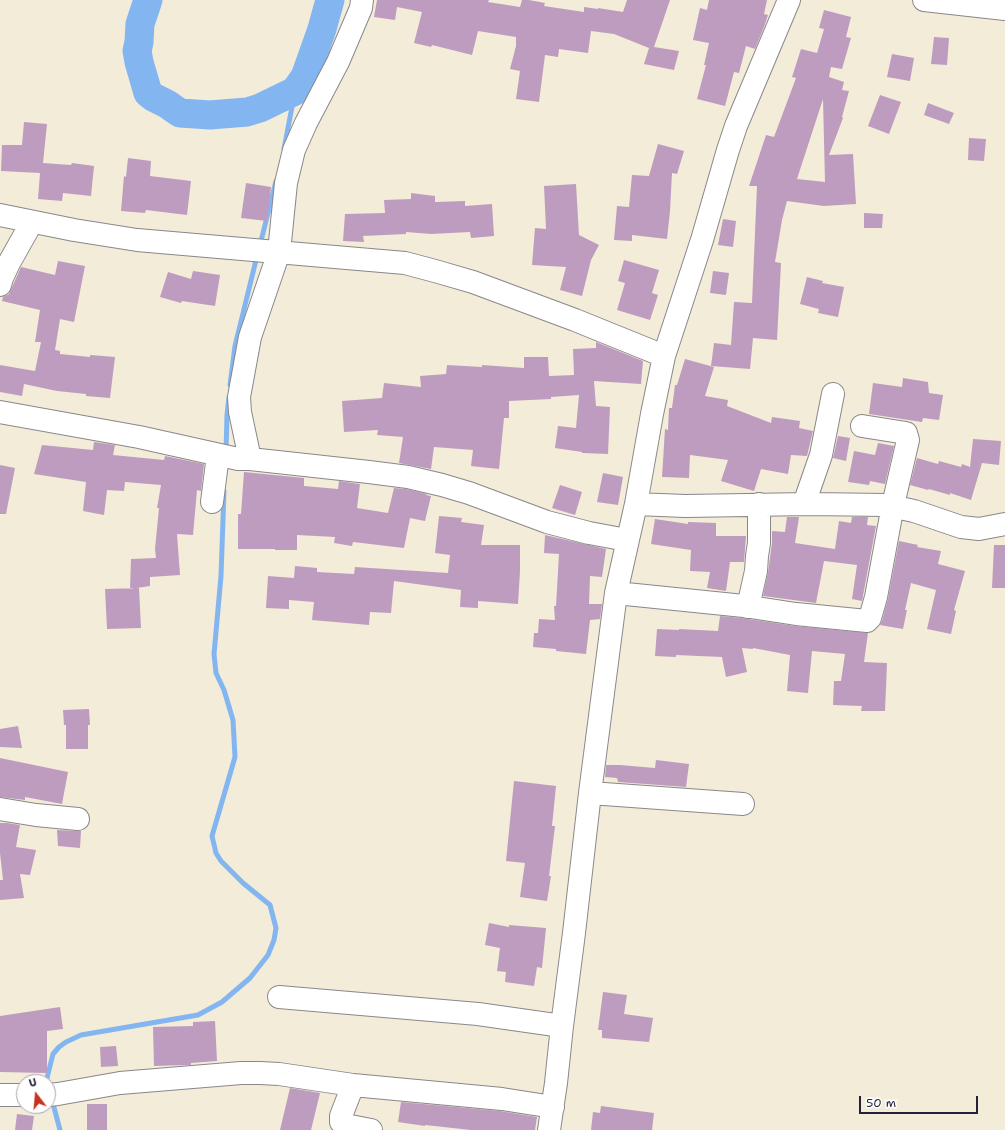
<!DOCTYPE html>
<html>
<head>
<meta charset="utf-8">
<style>
  body { margin:0 }
  #map { position:relative; width:1005px; height:1130px; overflow:hidden; background:#f3ecd8; font-family:"Shantell Sans",sans-serif }
  canvas { display:block }
  .north { position:absolute; left:16px; top:1074px; width:40px; height:40px; box-sizing:border-box; background:#fff; border:1px solid #a7a7b1; border-radius:50%; rotate:344deg; font-size:11px; font-weight:700; line-height:16px; text-align:center; color:#22223b }
  .north::after { content:''; display:block; margin:auto; width:14px; height:18px; background:#c8321e; clip-path:polygon(50% 0,100% 100%,50% 72%,0 100%) }
  .scale { position:absolute; left:859px; top:1096px; width:119px; height:18px; box-sizing:border-box; border:2px solid #22223b; border-top:0; padding-left:5px; font-size:12px; line-height:14px; white-space:nowrap; color:#22223b; -webkit-text-stroke:3px #fff; paint-order:stroke }
</style>
</head>
<body>
<div id="map">
<canvas width="1005" height="1130"></canvas>
<div class="north">U</div>
<div class="scale">50 m</div>
</div>
<script>
const ctx = document.querySelector('canvas').getContext('2d');
ctx.lineJoin = 'round';
const shape = rows => new Path2D(rows.map(r => 'M' + r).join(''));
function strokePath(path, color, width, dash) { ctx.strokeStyle = color; ctx.lineWidth = width; ctx.lineCap = dash ? 'butt' : 'round'; ctx.setLineDash(dash || []); ctx.stroke(path); }
function fillPath(path, color) { ctx.fillStyle = color; ctx.fill(path, 'evenodd'); }
strokePath(shape([
  [284,149,295,91],
  [260,245,276,181],
  [230,385,235,346,257,256],
  [226,451,227,415,229,397],
  [47,1082,47,1078,53,1054,59,1047,66,1042,81,1035,198,1015,222,1002,250,978,268,955,274,940,276,928,270,905,243,883,221,861,216,853,212,836,235,757,233,720,224,690,216,673,214,654,221,576,224,491],
  [52,1100,60,1130]
]), '#83b6f0', 5);
strokePath(shape([
  [148,0,140,24,139,42,137,51,139,62,148,93,153,97,167,104,180,113,210,115,247,112,260,108,295,91,305,77,322,29,330,0]
]), '#83b6f0', 29);
fillPath(shape([
  [377,0,489,0,488,2,520,7,522,0,529,0,545,3,544,6,584,12,584,7,598,9,598,8,623,12,627,0,670,0,654,47,679,51,674,70,644,64,649,48,614,34,591,31,588,53,559,49,558,57,545,55,539,102,516,99,520,71,510,69,516,46,516,37,478,31,472,55,432,45,431,47,414,43,422,12,397,7,395,20,374,17],
  [709,0,767,0,764,14,768,15,764,27,755,49,746,46,739,73,734,72,725,106,697,99,706,65,704,65,709,43,693,40,700,8,707,10],
  [824,10,851,17,846,37,851,38,842,69,831,67,829,77,844,82,842,90,849,91,842,117,843,118,829,155,853,154,856,204,824,206,787,201,782,220,775,262,781,263,777,340,753,338,750,369,711,366,714,343,731,345,734,302,752,303,757,186,749,186,766,135,774,137,796,78,792,77,801,49,817,53,824,29,819,28],
  [823,99,825,182,797,179],
  [934,37,949,38,947,65,931,64],
  [892,54,914,58,910,81,887,77],
  [880,95,901,102,889,134,868,126],
  [928,103,954,113,949,124,924,115],
  [24,122,47,124,43,163,71,165,72,163,94,166,91,196,63,193,62,201,38,199,40,173,1,171,2,145,22,145],
  [969,138,986,139,984,161,968,160],
  [658,144,684,151,677,174,672,173,670,211,667,239,632,235,632,241,614,240,617,206,629,207,632,175,649,176],
  [128,158,151,161,150,176,191,181,187,215,146,210,145,213,121,211,124,176,126,177],
  [246,183,271,187,267,221,241,218],
  [576,184,579,235,599,245,591,260,582,296,560,290,566,267,532,265,535,228,546,229,544,186],
  [411,193,435,196,435,202,465,201,465,206,492,204,494,236,471,238,470,232,431,234,406,232,406,234,363,236,364,242,343,241,345,214,385,213,384,200,411,199],
  [864,213,883,214,882,228,864,228],
  [723,219,736,221,733,247,718,245],
  [624,260,659,270,652,293,658,295,650,320,617,310,625,283,618,281],
  [58,261,85,266,74,322,60,319,55,350,60,351,60,354,90,357,90,355,115,357,110,398,86,396,86,394,57,391,24,384,22,396,0,392,0,365,35,371,41,342,35,342,40,310,2,301,3,297,9,294,21,267,55,275],
  [193,271,220,275,215,306,182,301,181,303,160,297,168,272,191,279],
  [713,271,729,273,726,295,710,293],
  [807,277,823,281,822,283,844,287,838,317,818,313,819,309,800,304],
  [596,342,643,361,641,384,594,381,596,406,610,407,608,454,582,453,582,452,555,448,558,426,576,428,579,395,551,397,551,399,509,401,509,418,504,418,499,469,471,466,473,450,434,447,431,469,399,463,403,437,377,435,378,430,344,432,342,401,382,398,384,383,421,387,420,376,446,374,447,365,482,367,482,365,524,368,524,357,548,357,549,376,574,375,573,349,596,348],
  [685,359,714,367,705,396,728,400,727,406,771,423,772,417,800,421,799,428,813,431,807,456,791,455,788,474,761,469,754,491,721,481,728,460,690,455,689,478,662,477,665,429,668,430,669,408,672,408,675,385,677,385],
  [903,378,928,382,929,393,943,395,939,420,923,418,922,422,869,414,873,383,902,387],
  [838,436,850,438,846,461,833,458],
  [973,439,1001,441,999,465,982,463,971,500,950,493,950,495,929,489,928,490,910,485,917,458,938,464,939,461,961,467,962,464,970,467],
  [94,442,115,445,113,455,164,460,165,456,204,464,201,491,197,490,193,535,177,534,180,575,150,577,150,586,130,589,131,559,156,558,155,549,159,508,157,508,161,485,125,482,124,491,107,490,104,515,83,511,86,482,34,474,42,445,93,450],
  [878,443,894,446,885,484,870,481,869,485,848,482,854,451,875,455],
  [0,465,15,468,6,514,0,514],
  [244,472,304,478,304,486,338,489,339,481,360,484,357,508,388,513,394,488,406,489,427,494,426,495,431,496,425,521,410,518,404,548,353,542,352,546,334,543,335,537,297,535,297,550,275,550,275,549,238,549,238,514,241,514],
  [603,473,623,477,618,505,597,502],
  [560,485,582,492,575,515,552,508],
  [439,516,462,518,461,522,484,525,481,545,520,545,520,571,518,604,478,601,478,608,460,607,461,590,394,581,391,613,370,612,369,625,312,620,314,602,289,600,289,609,266,608,268,576,294,578,295,566,317,568,317,572,354,574,355,567,448,573,450,555,435,553],
  [787,517,799,517,795,543,835,549,839,521,851,523,852,517,868,517,867,525,876,526,862,601,852,599,857,565,824,561,816,603,763,596,768,572,772,543,772,531,785,532],
  [655,519,688,524,688,522,716,523,716,536,746,536,744,562,730,562,726,591,707,588,710,572,690,571,691,550,651,544],
  [545,535,606,549,602,577,590,576,589,604,602,604,600,619,590,620,586,654,556,651,556,649,533,647,534,633,538,633,539,619,555,620,554,606,556,606,559,554,544,553],
  [899,541,918,545,917,547,941,551,938,564,965,571,954,610,956,611,951,634,927,629,936,590,911,583,905,610,907,610,903,629,880,625,882,621,888,599],
  [994,545,1005,545,1005,588,992,588],
  [139,588,141,628,107,629,105,589],
  [720,616,742,618,795,626,868,633,864,662,887,663,885,711,861,711,862,706,833,705,834,681,841,681,845,654,812,651,808,693,787,691,790,655,753,648,753,649,742,648,747,672,726,677,722,657,676,655,676,657,655,656,657,629,679,630,679,629,718,631],
  [89,709,90,725,88,725,88,749,66,749,66,725,64,725,63,710],
  [18,726,22,748,0,747,0,729],
  [0,758,68,772,62,804,25,797,25,800,0,797],
  [656,760,689,764,686,787,618,782,617,778,605,777,606,765,620,765,655,768],
  [514,781,556,786,552,826,555,826,549,876,551,876,547,901,520,897,525,863,506,861],
  [0,823,7,823,20,825,16,847,36,850,30,875,20,874,24,898,0,900,0,880,3,880,0,853],
  [57,830,77,831,81,831,80,848,58,846],
  [489,923,509,927,509,925,546,928,542,968,537,967,534,986,505,982,506,972,497,971,500,948,485,945],
  [603,992,627,995,624,1014,653,1018,649,1042,602,1038,602,1030,598,1030],
  [60,1007,63,1029,47,1031,47,1073,0,1072,0,1016],
  [215,1021,217,1061,191,1063,191,1065,187,1065,154,1066,153,1027,193,1026,193,1022],
  [116,1046,118,1066,101,1067,100,1047],
  [290,1088,320,1093,311,1130,280,1130],
  [401,1102,500,1111,537,1117,535,1130,471,1130,425,1125,425,1126,398,1122],
  [87,1104,107,1104,107,1130,87,1130],
  [601,1106,654,1113,652,1130,591,1130,593,1112,600,1113],
  [17,1114,34,1116,32,1130,15,1130]
]), '#be9cbf');
const minor = shape([
  [924,0,1005,9],
  [0,215,74,230,137,240,405,263,435,271,473,282,575,320,664,356],
  [0,285,2,278,9,263,32,222],
  [0,412,139,437,238,459,250,459,369,472,408,477,442,485,469,493,547,522,589,533,627,540],
  [250,459,240,412,239,397,250,337,279,252,286,183,294,150,306,123,338,62,361,8,362,0],
  [212,502,218,455],
  [636,504,685,506,810,504,886,505,914,511,961,527,979,529,1005,524],
  [804,504,821,455,833,394],
  [616,593,744,606,796,614,867,621,870,618,876,597,893,505,908,440,906,433,862,426],
  [748,607,756,571,757,556,759,543,759,504],
  [590,793,743,804],
  [0,809,36,815,78,819],
  [279,997,478,1014,562,1026],
  [353,1085,341,1116,341,1122,345,1125,371,1130],
  [0,1095,24,1095],
  [48,1095,58,1094,120,1083,241,1073,260,1073,279,1074,353,1085,502,1099,553,1107],
  [549,1130,556,1083,562,1026,574,933,590,793,616,593,636,504,652,414,664,356,702,240,728,150,736,126,789,0]
]);
strokePath(minor, '#8a878a', 24);
strokePath(minor, '#fff', 22);
</script>
</body>
</html>
